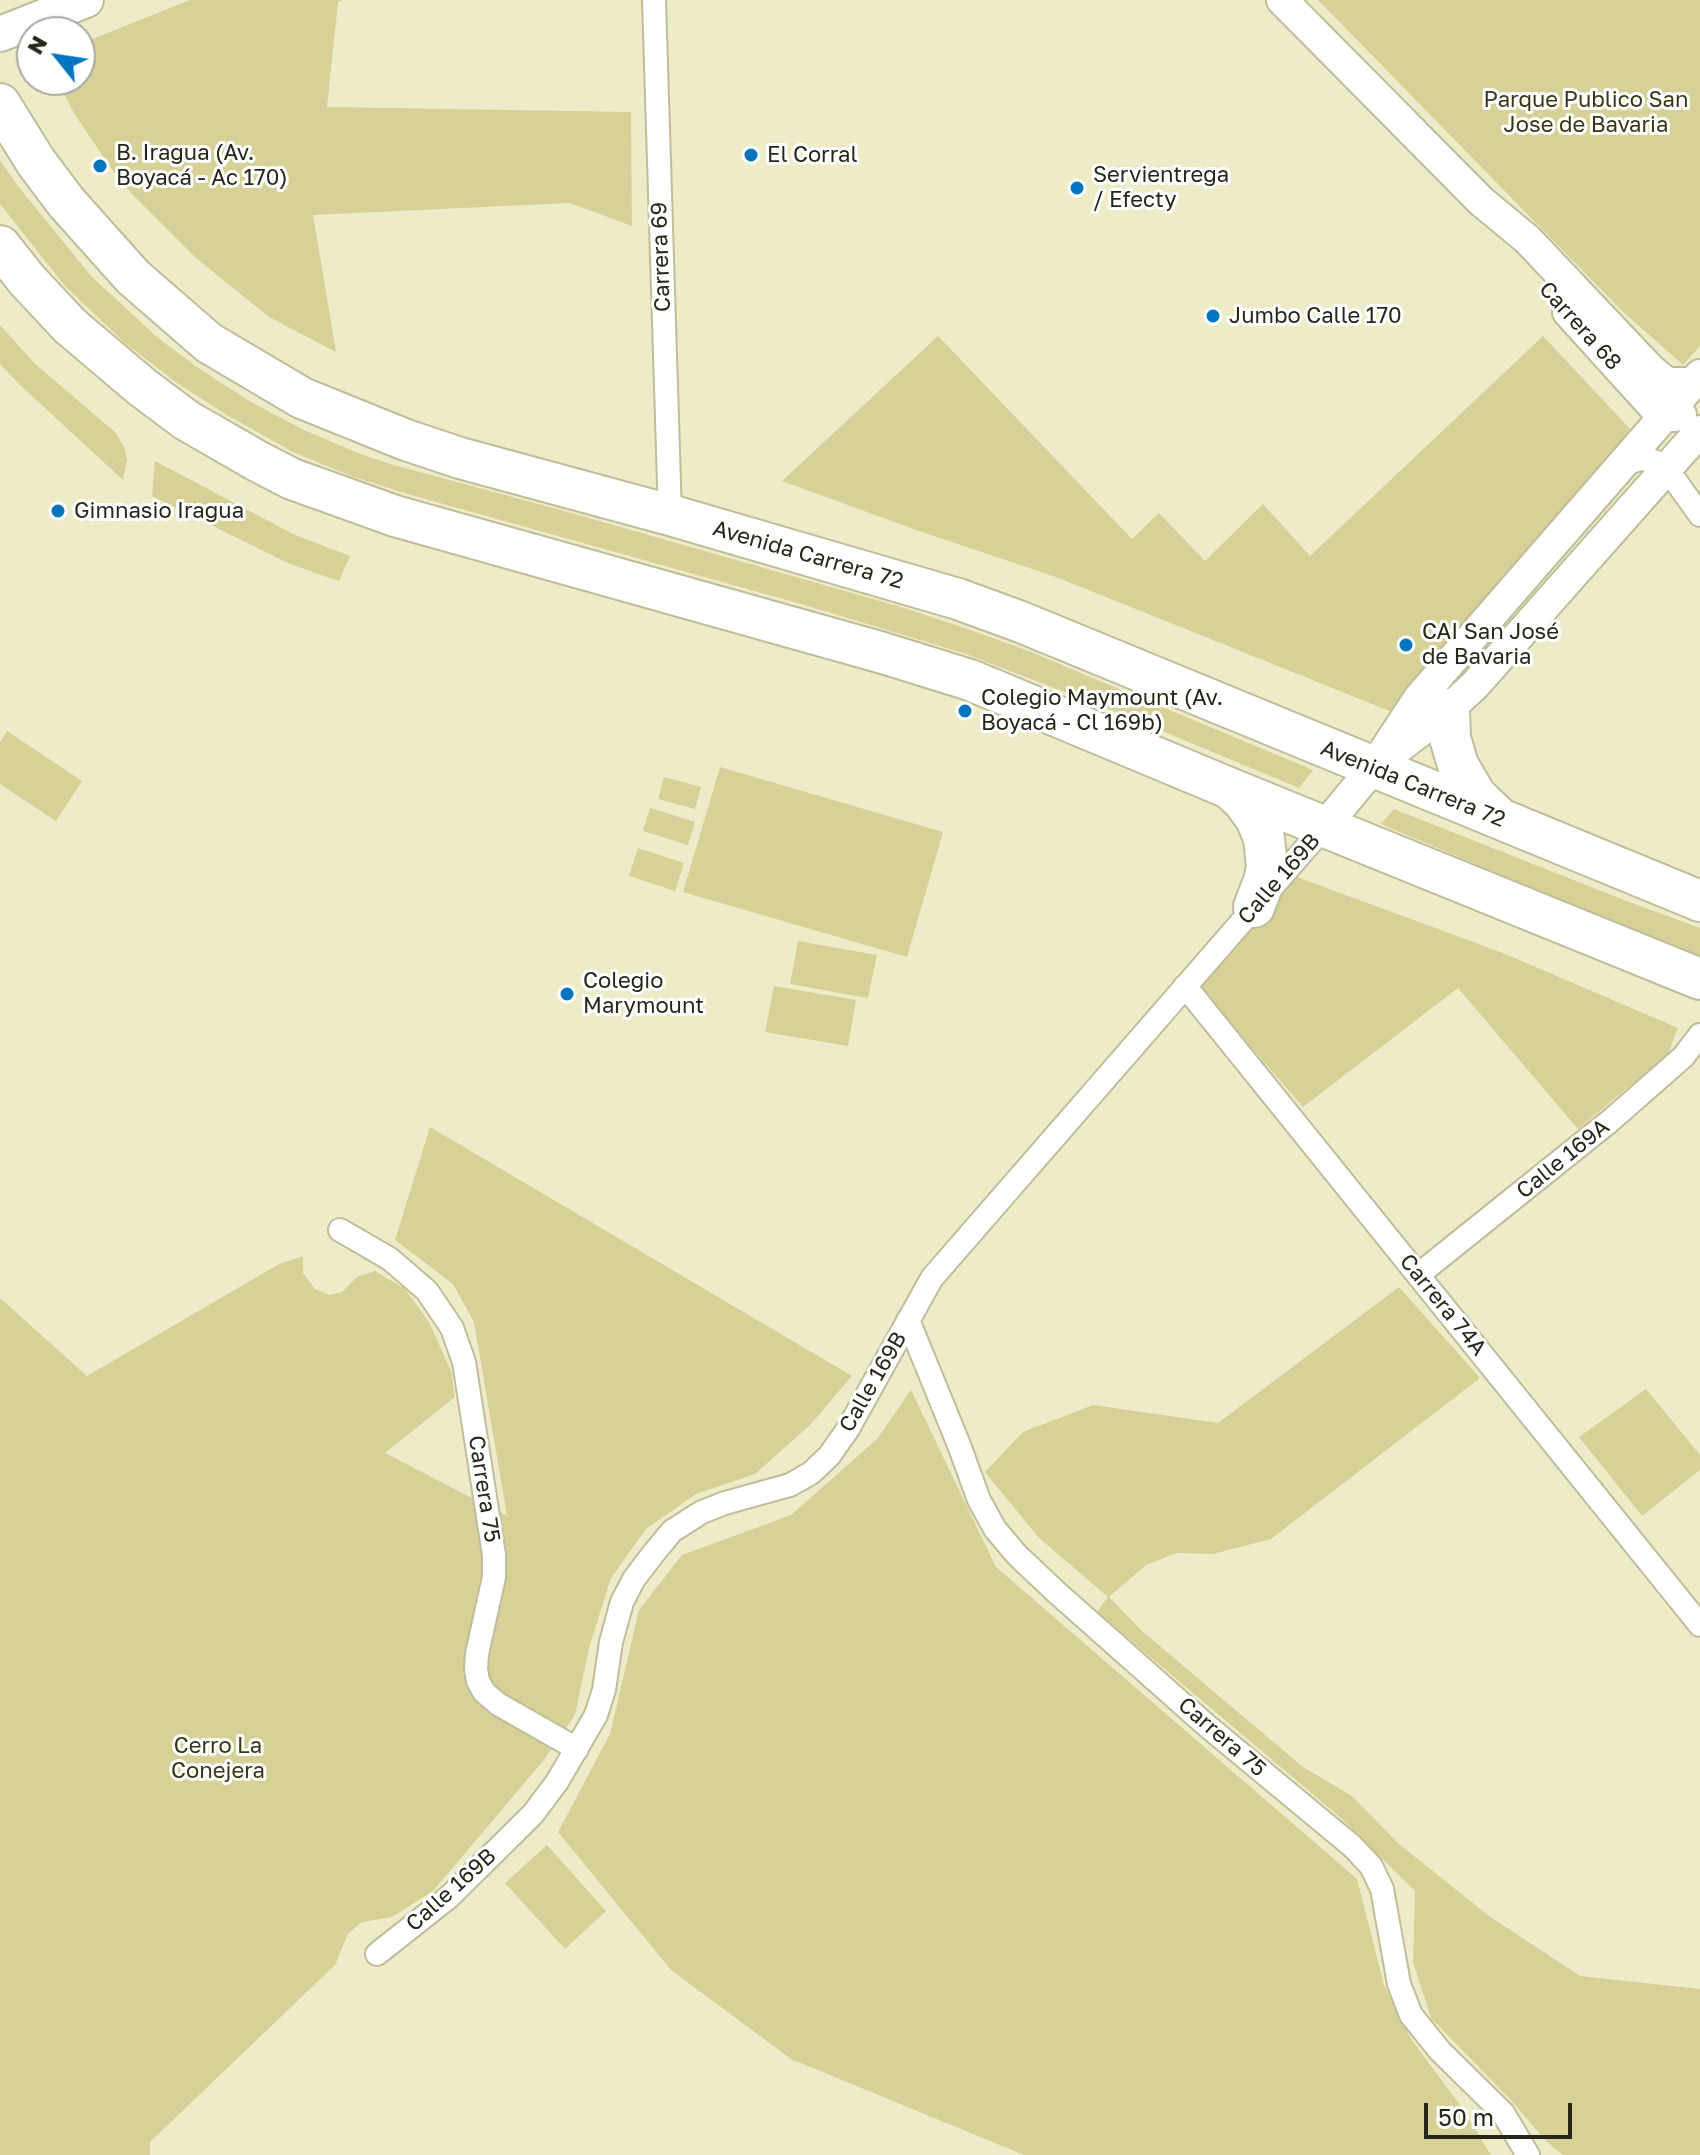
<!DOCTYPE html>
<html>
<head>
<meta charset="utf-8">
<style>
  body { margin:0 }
  #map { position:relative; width:1700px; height:2155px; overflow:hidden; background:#eeecc8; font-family:"Golos Text",sans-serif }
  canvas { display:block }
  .north { position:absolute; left:16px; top:16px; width:80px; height:80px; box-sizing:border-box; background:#fff; border:2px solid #a9a8a3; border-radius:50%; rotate:300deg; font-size:22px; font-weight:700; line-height:32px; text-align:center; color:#272618 }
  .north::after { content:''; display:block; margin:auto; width:28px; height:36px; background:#0074be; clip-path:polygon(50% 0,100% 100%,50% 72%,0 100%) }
  .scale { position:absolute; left:1424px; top:2103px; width:148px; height:36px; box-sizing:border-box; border:4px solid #272618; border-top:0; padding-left:10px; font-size:24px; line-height:28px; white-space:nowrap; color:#272618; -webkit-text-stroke:6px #fff; paint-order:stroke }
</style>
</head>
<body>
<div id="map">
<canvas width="1700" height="2155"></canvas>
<div class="north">N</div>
<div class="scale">50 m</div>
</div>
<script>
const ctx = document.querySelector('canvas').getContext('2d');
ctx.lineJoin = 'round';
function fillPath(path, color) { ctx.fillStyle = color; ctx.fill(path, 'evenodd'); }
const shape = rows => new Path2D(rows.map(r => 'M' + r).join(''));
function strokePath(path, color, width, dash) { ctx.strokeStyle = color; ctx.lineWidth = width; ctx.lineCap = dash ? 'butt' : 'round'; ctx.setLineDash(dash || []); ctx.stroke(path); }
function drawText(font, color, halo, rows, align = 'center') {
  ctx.font = font + ' "Golos Text",sans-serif'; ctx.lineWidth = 6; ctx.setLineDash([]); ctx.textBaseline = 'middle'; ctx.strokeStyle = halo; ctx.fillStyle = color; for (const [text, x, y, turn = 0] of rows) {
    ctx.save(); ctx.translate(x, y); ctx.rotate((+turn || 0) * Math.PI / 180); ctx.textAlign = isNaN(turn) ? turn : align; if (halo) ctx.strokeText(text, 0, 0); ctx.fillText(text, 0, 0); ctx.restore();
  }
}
fillPath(shape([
  [190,0,343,0,338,2,327,107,631,112,632,226,570,203,313,215,336,352,269,317,196,258,122,184,75,115,57,80,80,80,80,44],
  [1318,0,1700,0,1700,346,1683,365,1622,311],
  [0,160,18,186,91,276,158,338,197,367,249,401,302,429,360,454,394,465,568,512,901,607,962,627,1026,650,1313,770,1299,788,1119,713,966,654,808,606,411,495,351,476,293,452,227,415,177,383,125,343,65,286,0,204],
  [0,325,34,363,115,432,124,447,127,460,123,480,20,385,0,364],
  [938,336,1132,539,1159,513,1205,561,1263,504,1310,556,1543,336,1633,432,1392,712,1056,577,919,531,782,481],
  [155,461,293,534,350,556,339,581,290,564,152,496],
  [7,731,82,781,56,821,0,784,0,742],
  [720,767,943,832,907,957,683,892],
  [664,777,701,787,695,809,658,799],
  [650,808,695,822,688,845,643,831],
  [1394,809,1624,900,1700,928,1700,957,1628,929,1381,824],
  [638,848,684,863,675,891,629,876],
  [1297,877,1503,953,1678,1028,1668,1054,1578,1129,1458,988,1303,1107,1198,986],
  [798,941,877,955,868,998,790,984],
  [774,986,856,1000,848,1046,765,1032],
  [430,1127,852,1376,810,1425,755,1474,696,1494,646,1529,611,1578,589,1648,575,1715,543,1761,433,1891,392,1917,362,1922,348,1934,335,1965,150,2142,150,2155,0,2155,0,1298,87,1376,279,1264,303,1256,303,1273,315,1289,329,1295,342,1292,357,1277,375,1271,405,1289,429,1322,451,1371,455,1397,385,1453,507,1516,474,1322,453,1284,395,1240],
  [1399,1287,1480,1378,1271,1539,1213,1554,1177,1553,1146,1565,1109,1597,1142,1631,1303,1767,1352,1796,1399,1844,1489,1916,1580,1976,1700,1989,1700,2155,1563,2155,1546,2141,1508,2097,1431,2018,1413,1962,1415,1891,1341,1818,1097,1612,1108,1597,1038,1537,985,1472,1023,1432,1093,1405,1218,1423],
  [1646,1389,1700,1455,1700,1470,1642,1516,1579,1437],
  [911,1390,996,1567,1357,1879,1384,1985,1411,2039,1460,2105,1491,2155,1024,2155,791,2059,671,1970,558,1832,610,1734,639,1610,682,1555,791,1515,877,1439],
  [547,1845,606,1911,565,1949,505,1883]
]), '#d5d197');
const street = shape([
  [654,0,670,515],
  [1622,465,1640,459,1650,460,1659,463,1667,469,1700,515],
  [1185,986,1700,1625],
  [340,1230,390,1259,427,1291,452,1328,464,1362,494,1555,494,1577,477,1654,476,1669,478,1681,484,1692,498,1704,577,1749],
  [1418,1275,1610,1121,1683,1057,1700,1035],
  [908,1320,959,1445,979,1500,995,1529,1017,1555,1055,1591,1206,1725,1352,1846,1371,1866,1382,1889,1399,1984,1411,2015,1440,2051,1503,2113,1528,2155],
  [377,1954,449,1897,533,1814,557,1782,596,1715,604,1690,611,1642,622,1602,634,1579,653,1554,672,1531,702,1512,725,1503,790,1485,811,1473,829,1456,848,1429,932,1278,1325,826]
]);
const secondary = shape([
  [1282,0,1481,201,1528,240,1650,369,1663,380,1670,383,1693,383],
  [1568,312,1663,417,1681,415],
  [1393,752,1449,709,1475,685,1700,431],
  [1325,826,1373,768,1419,698,1700,375]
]);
const primary = shape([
  [0,34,86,0]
]);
const highway = shape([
  [0,104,36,162,66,202,133,277,209,343,302,398,406,440,460,458,670,515,958,599,1021,622,1700,901],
  [0,246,27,280,70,326,142,387,186,420,259,462,292,479,395,516,883,653,970,680,1229,788,1700,979],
  [1449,709,1450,738,1458,765,1476,796,1497,816],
  [1229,788,1244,802,1256,819,1264,838,1267,867,1264,881,1254,907]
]);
strokePath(street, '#bfbd9a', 26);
strokePath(secondary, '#bfbd9a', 34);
strokePath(primary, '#bfbd9a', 38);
strokePath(highway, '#bfbd9a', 44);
strokePath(street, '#fff', 22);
strokePath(secondary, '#fff', 30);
strokePath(primary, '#fff', 34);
strokePath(highway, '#fff', 40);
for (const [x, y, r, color] of [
  [751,155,8,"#0074be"],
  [100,166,8,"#0074be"],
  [1077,188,8,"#0074be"],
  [1213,316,8,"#0074be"],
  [58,511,8,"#0074be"],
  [1406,645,8,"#0074be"],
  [965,711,8,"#0074be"],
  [567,994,8,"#0074be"]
]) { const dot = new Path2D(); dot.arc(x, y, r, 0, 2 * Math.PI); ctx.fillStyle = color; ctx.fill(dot); strokePath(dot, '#fff', 3); }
drawText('22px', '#393615', '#fff', [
  ["Parque Publico San",1586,100],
  ["Jose de Bavaria",1586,125],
  ["Cerro La",218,1746],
  ["Conejera",218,1771]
]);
drawText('22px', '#272618', '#fff', [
  ["B. Iragua (Av.",116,153],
  ["Boyacá - Ac 170)",116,178],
  ["El Corral",767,155],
  ["Servientrega",1093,175],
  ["/ Efecty",1093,200],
  ["Jumbo Calle 170",1229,316],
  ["Gimnasio Iragua",74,511],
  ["CAI San José",1422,632],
  ["de Bavaria",1422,657],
  ["Colegio Maymount (Av.",981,698],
  ["Boyacá - Cl 169b)",981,723],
  ["Colegio",583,981],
  ["Marymount",583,1006]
], 'left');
drawText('22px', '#272618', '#fff', [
  ["Carrera 69",661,257,-92],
  ["Carrera 68",1580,326,48],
  ["Avenida Carrera 72",808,555,16],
  ["Avenida Carrera 72",1413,784,22],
  ["Calle 169B",1279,879,-49],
  ["Calle 169A",1563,1159,-39],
  ["Carrera 74A",1443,1305,51],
  ["Calle 169B",873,1382,-60],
  ["Carrera 75",484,1489,81],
  ["Carrera 75",1222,1737,41],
  ["Calle 169B",451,1890,-42]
]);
</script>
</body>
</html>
